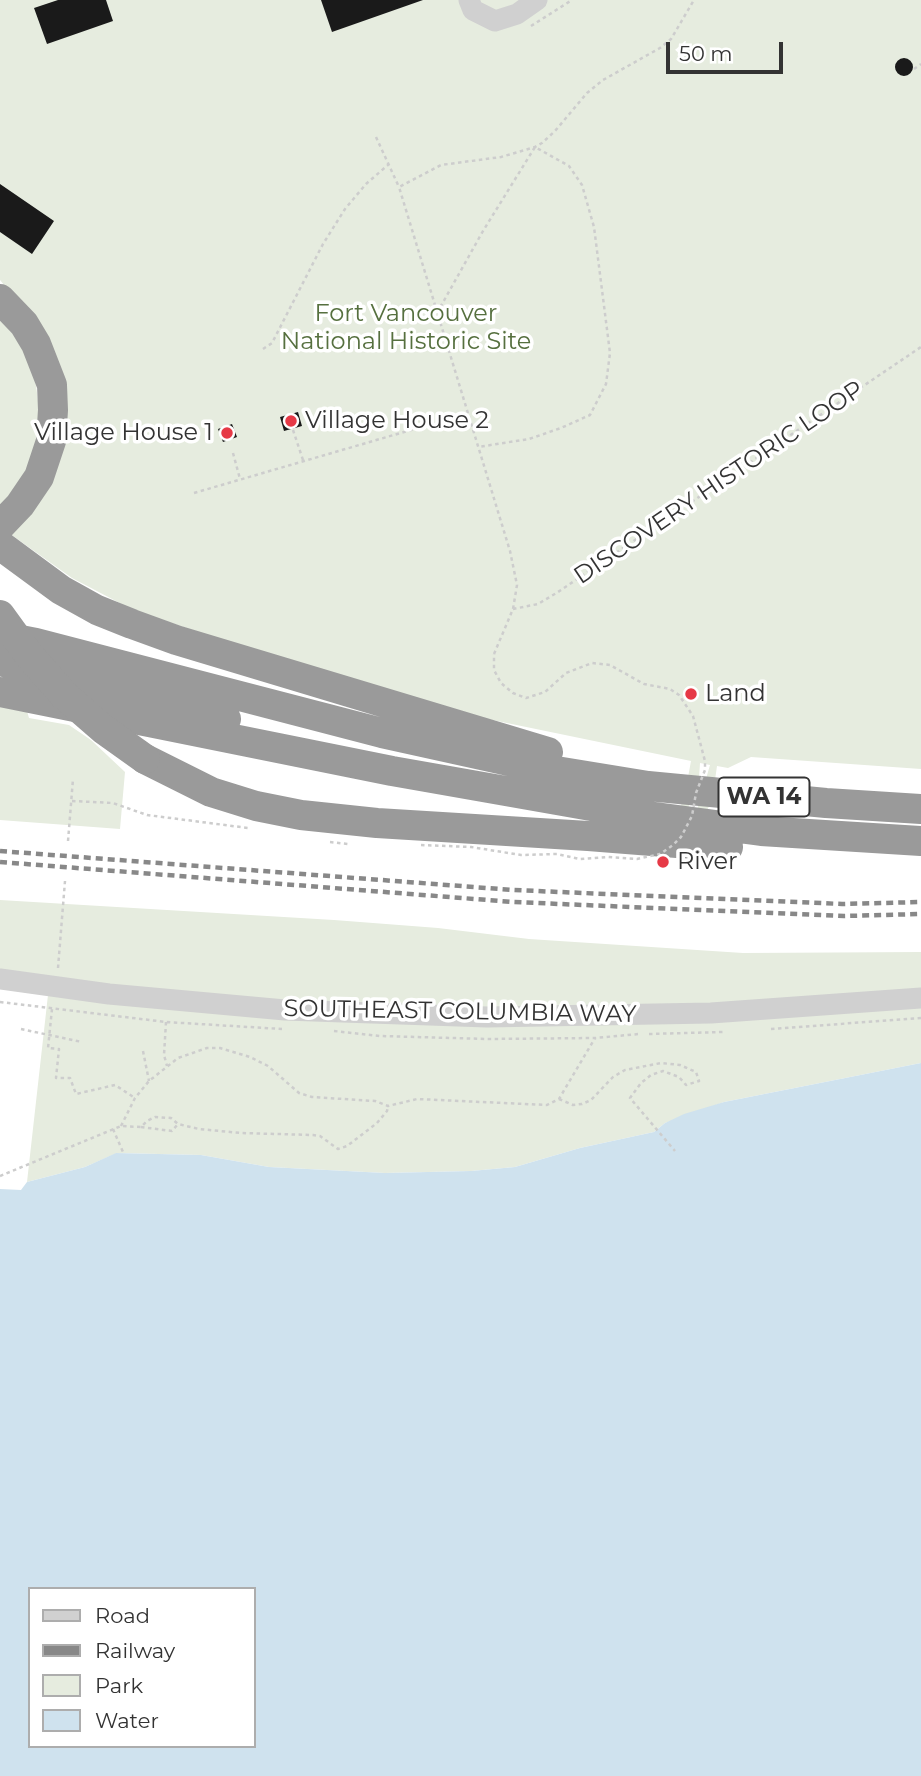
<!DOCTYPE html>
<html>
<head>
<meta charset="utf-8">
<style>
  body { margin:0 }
  #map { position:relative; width:921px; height:1776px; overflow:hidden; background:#fff; font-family:Montserrat,sans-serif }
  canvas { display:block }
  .legend { position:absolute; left:28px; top:1587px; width:228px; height:161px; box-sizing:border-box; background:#fff; border:2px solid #adadad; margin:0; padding:9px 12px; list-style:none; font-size:21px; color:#333 }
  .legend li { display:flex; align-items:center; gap:14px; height:35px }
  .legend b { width:35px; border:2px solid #adadad }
  .scale { position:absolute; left:666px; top:42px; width:117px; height:32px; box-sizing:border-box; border:4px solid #333; border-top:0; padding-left:9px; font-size:21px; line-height:24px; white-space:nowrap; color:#333; -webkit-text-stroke:5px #fff; paint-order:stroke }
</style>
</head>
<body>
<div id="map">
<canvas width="921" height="1776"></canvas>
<ul class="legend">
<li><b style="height:9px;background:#d0d0d0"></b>Road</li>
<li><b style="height:9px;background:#888"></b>Railway</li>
<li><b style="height:19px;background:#e6ecdf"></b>Park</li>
<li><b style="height:19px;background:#cfe2ee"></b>Water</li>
</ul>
<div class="scale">50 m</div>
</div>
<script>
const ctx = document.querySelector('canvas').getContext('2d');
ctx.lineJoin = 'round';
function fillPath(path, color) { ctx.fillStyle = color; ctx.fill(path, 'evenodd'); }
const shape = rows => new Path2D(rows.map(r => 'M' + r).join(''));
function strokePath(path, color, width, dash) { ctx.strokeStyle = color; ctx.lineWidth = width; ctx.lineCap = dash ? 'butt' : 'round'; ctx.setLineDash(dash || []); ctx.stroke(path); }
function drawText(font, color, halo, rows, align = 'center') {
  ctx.font = font + ' Montserrat,sans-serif'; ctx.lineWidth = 7; ctx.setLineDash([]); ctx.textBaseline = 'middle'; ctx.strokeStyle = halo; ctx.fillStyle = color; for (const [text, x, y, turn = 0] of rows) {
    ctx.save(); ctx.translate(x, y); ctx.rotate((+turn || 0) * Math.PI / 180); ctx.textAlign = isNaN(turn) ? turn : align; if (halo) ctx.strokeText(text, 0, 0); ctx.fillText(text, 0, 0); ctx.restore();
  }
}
fillPath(shape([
  [0,0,921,0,921,769,751,757,728,768,717,766,712,801,706,812,697,810,710,765,700,763,699,778,692,794,686,817,674,819,684,799,691,761,473,716,270,656,133,610,72,578,6,531,64,448,45,335,0,280],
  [0,316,24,347,36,385,41,425,30,472,0,508],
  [0,706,27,711,29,718,69,725,91,740,125,772,120,829,0,820],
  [0,900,334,920,438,928,529,939,743,953,921,952,921,1063,724,1102,665,1123,654,1132,580,1148,515,1167,471,1171,385,1173,269,1167,201,1155,117,1153,85,1167,27,1182,49,986,0,979]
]), '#e6ecdf');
fillPath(shape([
  [921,1063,921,1776,0,1776,0,1189,21,1190,27,1182,85,1167,116,1153,201,1155,269,1167,385,1173,471,1171,515,1167,580,1148,654,1132,665,1123,684,1114,724,1102],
  [30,1589,254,1589,254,1746,30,1746]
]), '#cfe2ee');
fillPath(shape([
  [58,0,106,0,113,21,47,44,34,8],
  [321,0,423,0,332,32],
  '895 67a9 9 0 1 1 18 0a9 9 0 1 1-18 0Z',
  [0,184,54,221,32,254,0,232],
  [298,412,302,426,284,431,280,417],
  [232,424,237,437,223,442,218,429]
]), '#1a1a1a');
strokePath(shape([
  [531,26,572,0],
  [914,69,921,64],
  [376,137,399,187],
  [437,313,483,231,535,147,569,166,582,185,594,227,610,353,606,384,590,415,561,428,529,439,478,447],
  [263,349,272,343,323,244,345,209,366,184,389,164],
  [293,430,303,460],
  [233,453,240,479],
  [194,493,466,414],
  [513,609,538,604,558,592,921,347],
  [494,654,513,609,517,585,510,551,399,187,441,165,501,157,535,147,542,143,555,131,587,93,603,80,660,48,671,39,694,0],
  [72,801,113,803,147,815,248,828],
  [68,841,73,779],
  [330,842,348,844],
  [58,968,65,881],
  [0,1002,166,1022,282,1029],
  [52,1009,48,1048,59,1049,56,1078,70,1078,76,1094,115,1085,135,1098],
  [166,1022,164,1055,167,1066],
  [21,1029,82,1042],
  [771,1029,921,1018],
  [334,1031,380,1036,488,1039,595,1038,639,1034],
  [649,1034,723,1032],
  [143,1051,149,1081],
  [559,1099,573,1105,582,1104,591,1100,613,1077,625,1070,661,1063,680,1065,696,1072,699,1081,686,1085,679,1077,663,1071,651,1075,641,1083,630,1098,675,1151],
  [121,1126,135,1098,149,1081,178,1058,207,1048,220,1048,250,1057,268,1066,299,1093,312,1097,375,1101,388,1106,417,1099,547,1105,559,1099,595,1038],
  [141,1127,172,1131,178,1124],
  [113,1129,123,1152],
  [0,1176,121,1126,141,1127,147,1121,155,1117,171,1118,178,1124,199,1129,241,1133,313,1135,320,1136,338,1149,347,1146,377,1123,387,1111,388,1106]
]), '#cdcdcd', 2.5, [3.5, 3.5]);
strokePath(shape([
  [469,0,473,10,495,21,517,14,537,0],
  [0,979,109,994,285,1010,487,1017,711,1013,921,998]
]), '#d0d0d0', 21);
strokePath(shape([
  [0,299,24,324,36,344,52,385,53,410,51,441,39,477,20,505,0,526],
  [0,545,61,590,97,610,132,624,176,640,548,752],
  [0,636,36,643,382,733,550,770,648,786,826,803,921,809],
  [0,661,226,719],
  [0,692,392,771,648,816,761,831,921,841],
  [145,759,211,792,256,806,301,815,377,823,588,836,728,847]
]), '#9a9a9a', 30);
strokePath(shape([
  [0,851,513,890,842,904,921,902],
  [0,862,513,902,844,916,921,914]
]), '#888', 4.5, [7, 5]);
strokePath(shape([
  [421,845,471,847,521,855,557,854,580,859,607,857,637,859,660,854,673,845,681,837,692,816,696,793,705,770,705,761,693,716,679,695,670,689,644,684,610,665,592,663,566,673,545,692,526,698,513,693,501,683,494,670,494,654]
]), '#cdcdcd', 2.5, [3.5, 3.5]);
strokePath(shape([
  [0,615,29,655,65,696,103,729,145,759]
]), '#9a9a9a', 30);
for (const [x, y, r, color] of [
  [291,421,7,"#e63946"],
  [227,433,7,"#e63946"],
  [691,694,7,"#e63946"],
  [663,862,7,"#e63946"]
]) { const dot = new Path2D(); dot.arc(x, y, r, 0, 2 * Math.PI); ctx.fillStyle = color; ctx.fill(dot); strokePath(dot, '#fff', 2.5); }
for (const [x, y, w] of [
  [764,797,91]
]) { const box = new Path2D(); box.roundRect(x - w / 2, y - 19.5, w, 39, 5); ctx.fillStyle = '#fff'; ctx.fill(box); strokePath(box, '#333', 2); }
drawText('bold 23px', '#333', null, [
  ["WA 14",764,797]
]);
drawText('24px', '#56703f', '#fff', [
  ["Fort Vancouver",406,314],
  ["National Historic Site",406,342]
]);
drawText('24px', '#333', '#fff', [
  ["Village House 2",305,421],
  ["Village House 1",213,433,"right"],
  ["Land",705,694],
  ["River",677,862]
], 'left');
drawText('24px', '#333', '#fff', [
  ["DISCOVERY HISTORIC LOOP",719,483,-34],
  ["SOUTHEAST COLUMBIA WAY",460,1012,1]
]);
</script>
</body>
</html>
